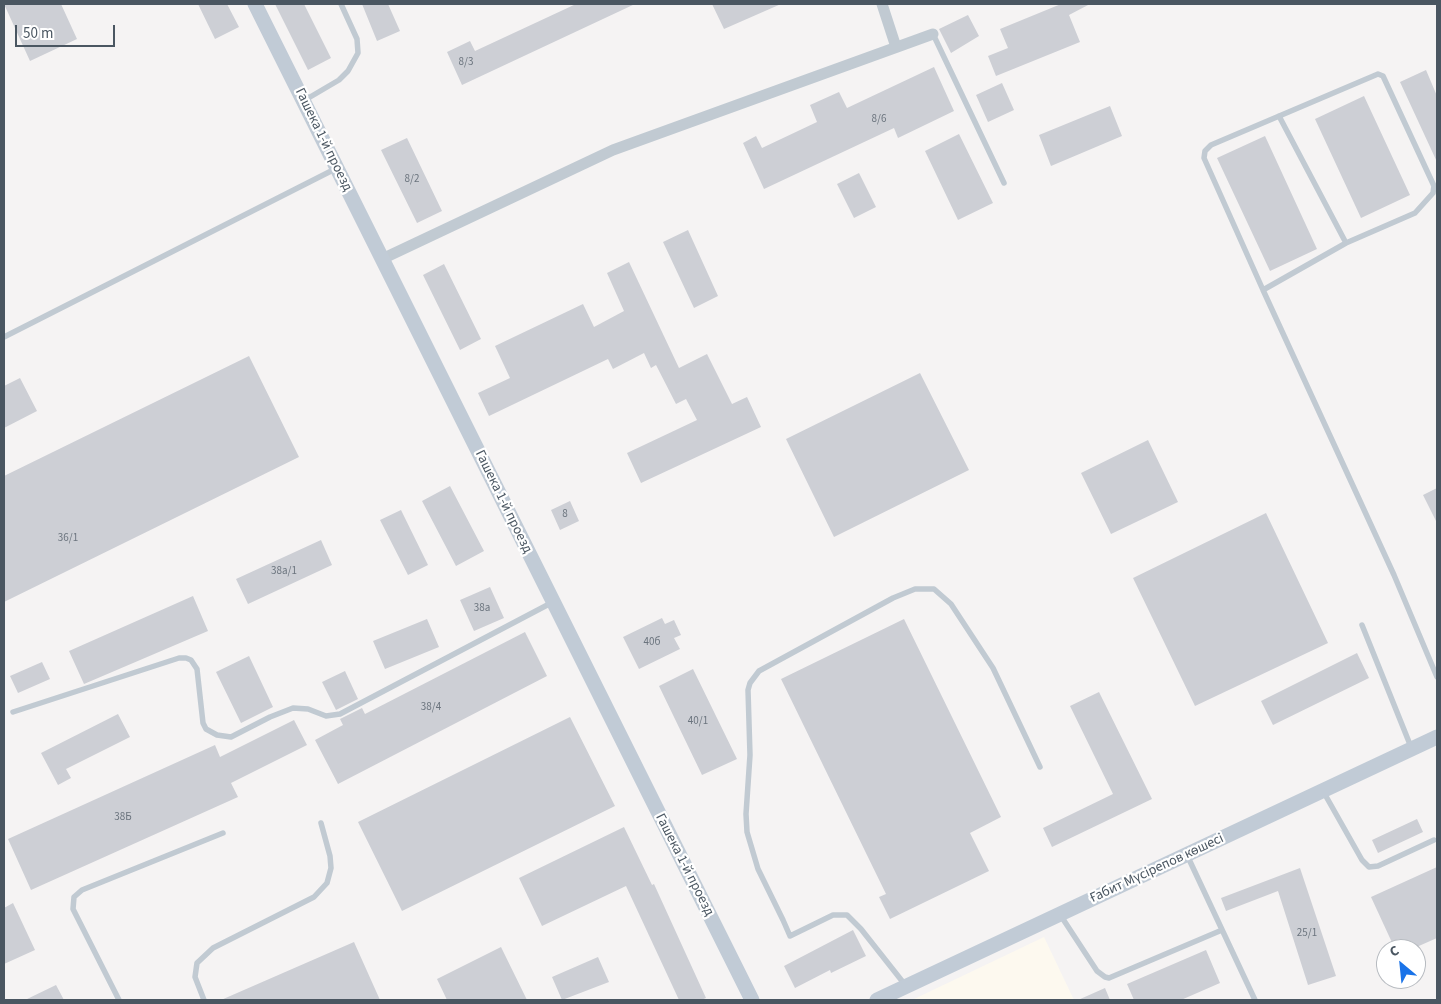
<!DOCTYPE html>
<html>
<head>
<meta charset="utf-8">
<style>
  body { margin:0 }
  #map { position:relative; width:1441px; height:1004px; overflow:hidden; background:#f5f3f3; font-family:"Source Sans 3",sans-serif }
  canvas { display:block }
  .frame { position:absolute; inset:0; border:5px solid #4a5661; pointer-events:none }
  .north { position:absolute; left:1376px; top:939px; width:50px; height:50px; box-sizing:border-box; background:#fff; border:1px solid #b7bbc0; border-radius:50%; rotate:332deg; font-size:14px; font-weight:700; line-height:20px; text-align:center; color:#4a5661 }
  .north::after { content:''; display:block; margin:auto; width:18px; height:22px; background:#1a73e8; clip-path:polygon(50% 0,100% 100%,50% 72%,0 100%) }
  .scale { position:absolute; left:15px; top:25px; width:100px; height:22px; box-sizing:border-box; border:2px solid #4a5661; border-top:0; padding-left:6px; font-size:15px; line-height:18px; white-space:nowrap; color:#4a5661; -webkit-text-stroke:4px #fff; paint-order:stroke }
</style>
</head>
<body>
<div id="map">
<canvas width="1441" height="1004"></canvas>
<div class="frame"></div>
<div class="north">С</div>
<div class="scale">50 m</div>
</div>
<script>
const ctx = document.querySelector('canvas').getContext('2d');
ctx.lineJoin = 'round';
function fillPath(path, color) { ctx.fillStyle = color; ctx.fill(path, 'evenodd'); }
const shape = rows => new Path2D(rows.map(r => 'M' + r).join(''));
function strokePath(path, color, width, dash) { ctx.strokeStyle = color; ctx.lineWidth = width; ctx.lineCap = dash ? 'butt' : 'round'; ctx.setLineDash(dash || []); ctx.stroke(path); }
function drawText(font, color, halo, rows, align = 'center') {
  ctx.font = font + ' "Source Sans 3",sans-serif'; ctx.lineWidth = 4.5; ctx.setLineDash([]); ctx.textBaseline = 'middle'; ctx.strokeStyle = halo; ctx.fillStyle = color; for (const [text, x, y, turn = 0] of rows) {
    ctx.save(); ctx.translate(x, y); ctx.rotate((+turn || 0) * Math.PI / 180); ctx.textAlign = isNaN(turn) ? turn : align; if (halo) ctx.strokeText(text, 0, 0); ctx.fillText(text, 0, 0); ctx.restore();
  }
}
fillPath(shape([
  [1044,937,1074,1000,912,1000]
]), '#fdf9ef');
fillPath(shape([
  [4,4,61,4,77,39,30,61],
  [198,4,227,4,239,27,215,39],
  [275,4,304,4,331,58,308,70],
  [362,4,388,4,400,31,377,41],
  [576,4,635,4,462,85,447,52,470,41,475,51],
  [712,4,781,4,724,29],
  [1061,4,1090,4,1069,15,1080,42,996,76,988,56,1008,48,1000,29],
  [968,15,979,36,951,53,939,29],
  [934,67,954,111,898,138,894,128,764,189,743,143,756,136,762,148,817,122,810,105,839,92,847,108],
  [1426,70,1437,96,1437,162,1400,82],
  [1002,83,1014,110,988,122,976,95],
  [1364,96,1410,195,1361,218,1315,119],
  [1110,106,1122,136,1051,166,1039,135],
  [959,134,993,203,958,220,925,151],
  [1265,136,1317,249,1270,271,1217,158],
  [407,138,442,211,417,223,381,150],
  [859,173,876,207,854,218,837,184],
  [688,230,718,296,694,308,663,242],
  [629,262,679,368,707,354,732,404,747,397,761,427,641,483,627,453,697,420,686,399,676,404,656,365,651,368,644,353,613,369,608,359,489,416,478,393,510,378,495,346,583,304,594,327,624,311,607,273],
  [444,264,481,339,460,350,423,275],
  [249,356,299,457,4,602,4,476],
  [920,373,969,470,834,537,786,439],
  [20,378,37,411,4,428,4,386],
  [1148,440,1178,502,1111,534,1081,473],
  [450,486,484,551,456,566,422,501],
  [1437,488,1437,523,1423,495],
  [570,501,579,521,560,530,551,510],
  [401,510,428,565,408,575,380,520],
  [1266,513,1328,643,1195,706,1133,578],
  [321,540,332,565,248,604,236,579],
  [490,587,504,618,474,631,460,600],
  [193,596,208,631,84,684,69,651],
  [662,618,665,624,674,620,681,635,674,638,680,649,639,669,623,637],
  [427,619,439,647,385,669,373,641],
  [904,619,1001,817,970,833,989,871,890,919,879,897,886,894,781,679],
  [525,632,547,676,338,784,315,740,343,725,340,719,362,708,365,714],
  [1357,653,1369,678,1273,725,1261,701],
  [249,656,273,707,241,723,216,672],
  [42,662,50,679,18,693,10,676],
  [693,669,737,759,702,775,659,686],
  [345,671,358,699,336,710,322,682],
  [1099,692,1152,799,1052,847,1043,828,1113,794,1070,706],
  [118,714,130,737,66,769,71,778,58,785,41,753],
  [570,717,615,806,402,911,358,822],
  [294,720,307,745,231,783,238,797,31,890,8,839,215,745,220,757],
  [1417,819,1423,832,1378,853,1372,840],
  [624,827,652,885,654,884,706,998,701,1000,679,1000,626,886,542,926,519,878],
  [1437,867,1437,938,1412,949,1395,949,1371,897],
  [1300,868,1336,976,1308,985,1278,891,1226,911,1221,898],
  [13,903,35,950,4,964,4,908],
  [853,930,866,956,831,973,830,970,795,988,784,966],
  [354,942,380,1000,221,1000],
  [501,947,527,1000,447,1000,437,979],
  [1206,950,1220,983,1181,1000,1134,1000,1127,984],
  [598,957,609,982,562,1000,552,977],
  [56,985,64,1000,25,1000],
  [1105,988,1110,1000,1078,1000]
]), '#cdcfd5');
strokePath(shape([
  [933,34,1004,183],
  [305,100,339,80,348,71,358,53,357,39,341,4],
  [1279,116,1346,243],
  [1263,290,1204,158,1205,151,1211,145,1378,74,1383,76,1434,186,1433,193,1415,213,1346,243,1263,290,1394,575,1437,677],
  [4,337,337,168],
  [1362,625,1411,747],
  [13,712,179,658,186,658,191,660,197,669,203,723,206,729,217,735,231,737,270,717,293,708,308,709,326,716,340,714,553,602],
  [1323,791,1362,860,1369,867,1378,866,1434,840],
  [1187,855,1255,1000],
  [1061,916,1097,971,1105,977,1109,978,1222,930],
  [906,986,861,929,847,915,833,915,790,936,783,920,758,869,747,832,746,814,750,755,748,690,750,683,759,671,893,598,915,589,934,589,951,604,993,668,1040,767],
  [119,1000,73,909,74,897,82,890,223,833],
  [204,1000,195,977,197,963,213,948,314,897,327,883,331,868,330,856,321,823]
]), '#c1cad2', 5.5);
strokePath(shape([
  [882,4,896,47],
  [382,259,613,150,933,34]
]), '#c1cad2', 11);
strokePath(shape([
  [255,4,752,1000],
  [877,1000,1437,737]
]), '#c1cbd6', 15);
drawText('11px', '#6b747e', null, [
  ["8/3",466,63],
  ["8/6",879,120],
  ["8/2",412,180],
  ["8",565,515],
  ["36/1",68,539],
  ["38а/1",284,572],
  ["38а",482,609],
  ["40б",652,643],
  ["38/4",431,708],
  ["40/1",698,722],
  ["38Б",123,818],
  ["25/1",1307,934]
]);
drawText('14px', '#4a5661', '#fff', [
  ["Гашека 1-й проезд",323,140,64],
  ["Гашека 1-й проезд",503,502,64],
  ["Гашека 1-й проезд",684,865,63],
  ["Ғабит Мүсірепов көшесі",1157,869,-25]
]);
</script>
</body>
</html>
